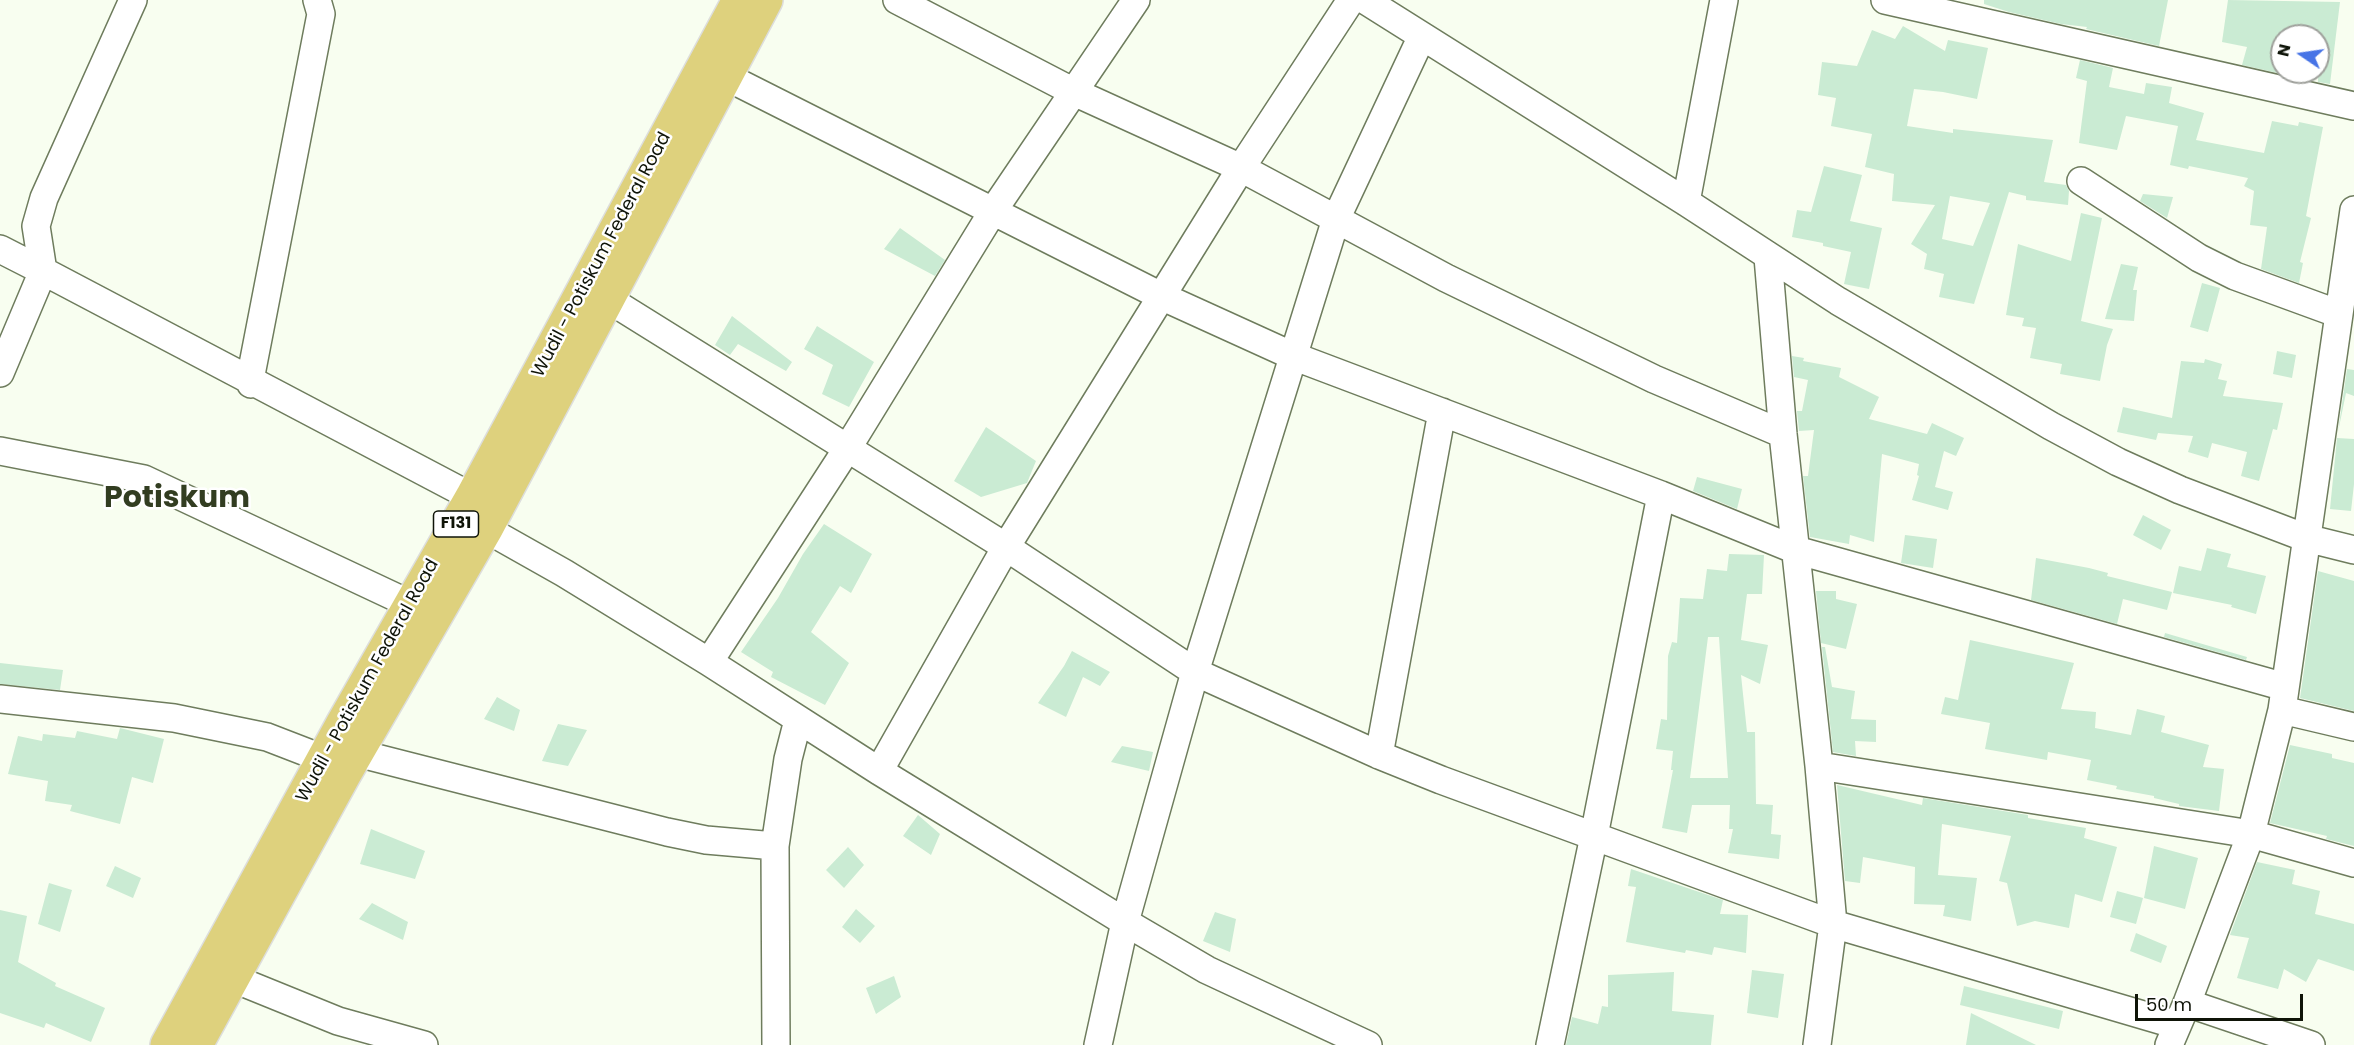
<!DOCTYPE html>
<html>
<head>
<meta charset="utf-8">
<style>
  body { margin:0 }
  #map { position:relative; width:2354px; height:1045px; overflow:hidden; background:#f8fef0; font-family:Poppins,sans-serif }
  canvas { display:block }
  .north { position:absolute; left:2270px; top:24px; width:60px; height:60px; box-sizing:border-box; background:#fff; border:2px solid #9fa19c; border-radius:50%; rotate:283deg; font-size:16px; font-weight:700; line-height:24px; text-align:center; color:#0f1408 }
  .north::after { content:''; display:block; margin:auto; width:21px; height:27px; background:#4774e6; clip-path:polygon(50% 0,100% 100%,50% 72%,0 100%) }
  .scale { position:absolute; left:2135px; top:994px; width:168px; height:27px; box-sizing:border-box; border:3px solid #0f1408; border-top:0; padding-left:8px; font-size:18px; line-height:21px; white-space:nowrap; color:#0f1408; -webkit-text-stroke:4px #fff; paint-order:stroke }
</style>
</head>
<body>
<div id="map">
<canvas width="2354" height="1045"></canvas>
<div class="north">N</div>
<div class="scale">50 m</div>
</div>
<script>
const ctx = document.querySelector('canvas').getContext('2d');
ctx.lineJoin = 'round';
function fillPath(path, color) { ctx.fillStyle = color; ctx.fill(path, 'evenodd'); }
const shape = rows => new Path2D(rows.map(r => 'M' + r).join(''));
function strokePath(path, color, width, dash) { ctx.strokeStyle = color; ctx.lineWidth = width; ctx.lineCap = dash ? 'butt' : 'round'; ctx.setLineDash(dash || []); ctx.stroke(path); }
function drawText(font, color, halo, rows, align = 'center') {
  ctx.font = font + ' Poppins,sans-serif'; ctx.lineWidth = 5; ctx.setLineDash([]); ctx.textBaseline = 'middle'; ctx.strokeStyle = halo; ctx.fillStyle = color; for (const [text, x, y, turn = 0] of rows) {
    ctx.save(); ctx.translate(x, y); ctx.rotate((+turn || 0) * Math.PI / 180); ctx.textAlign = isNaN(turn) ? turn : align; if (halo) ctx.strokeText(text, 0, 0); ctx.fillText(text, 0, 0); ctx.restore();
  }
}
fillPath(shape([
  [1984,0,2168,0,2159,46,2086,29,2087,27,2061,24,2009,12,1984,4],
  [2228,0,2340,2,2330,84,2318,82,2318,36,2282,36,2282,74,2242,65,2247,47,2222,42],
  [1903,26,1945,51,1948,40,1988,48,1977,99,1943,92,1914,89,1907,126,1953,133,1953,129,2053,140,2044,182,2066,185,2069,191,2068,205,2026,200,2026,196,2009,192,1974,304,1939,297,1944,274,1924,269,1927,254,1911,244,1935,205,1892,201,1894,174,1865,167,1872,134,1831,126,1836,98,1818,95,1822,62,1857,66,1872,30,1895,39],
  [1950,196,1990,203,1973,246,1942,239],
  [2080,60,2113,68,2109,87,2144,94,2146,83,2172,87,2169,103,2204,113,2196,140,2264,153,2272,121,2298,126,2299,122,2323,127,2306,216,2311,218,2300,262,2303,263,2299,283,2261,269,2267,227,2250,225,2254,191,2244,186,2248,178,2189,166,2188,169,2170,165,2178,126,2126,116,2117,150,2079,143,2087,81,2076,78],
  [1824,166,1862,175,1850,221,1882,228,1869,289,1844,284,1851,252,1823,246,1823,243,1792,237,1797,210,1811,212],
  [2143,194,2173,197,2167,218,2140,201],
  [2081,213,2102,218,2081,321,2113,329,2107,345,2100,381,2060,374,2062,364,2030,358,2036,328,2022,326,2024,318,2006,315,2018,244,2071,261],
  [900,228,945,260,935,276,884,249],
  [2121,264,2138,267,2133,290,2137,290,2134,321,2105,319],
  [2202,283,2220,288,2208,332,2190,327],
  [732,316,792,362,786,371,738,344,730,355,715,345],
  [817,326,874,362,849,407,822,394,833,365,804,349],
  [2277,351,2296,355,2292,378,2273,374],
  [1792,356,1804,358,1803,361,1841,368,1839,377,1879,397,1869,419,1927,434,1932,423,1964,438,1956,456,1944,451,1935,487,1953,492,1948,510,1912,500,1919,476,1917,475,1919,464,1882,454,1874,542,1850,535,1849,544,1810,537,1803,476,1808,476,1814,430,1799,431,1797,411,1802,411,1808,380,1794,377],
  [2205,359,2222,364,2218,379,2227,381,2223,396,2283,403,2277,430,2273,429,2259,481,2241,476,2247,452,2212,443,2208,458,2188,452,2193,436,2158,433,2156,440,2117,432,2123,407,2172,418,2181,361,2204,363],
  [2347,369,2354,370,2354,396,2346,393,2338,432],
  [986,427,1036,461,1027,483,981,497,954,481],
  [2337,438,2354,439,2354,484,2351,511,2330,509],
  [1697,477,1742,489,1737,509,1693,491],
  [2143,515,2171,530,2161,550,2133,535],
  [824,524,872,554,851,593,840,586,811,632,849,663,825,705,771,677,773,672,741,652,778,598,803,554],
  [1905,535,1937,539,1933,568,1901,563],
  [2207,548,2231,554,2227,567,2266,576,2256,614,2231,607,2232,605,2173,593,2179,566,2201,571],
  [1729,554,1764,555,1762,594,1747,594,1741,640,1768,645,1760,684,1741,675,1747,732,1755,732,1756,804,1773,805,1771,834,1781,835,1779,859,1728,853,1733,829,1729,829,1730,805,1692,805,1687,833,1662,828,1673,770,1671,770,1673,751,1656,749,1661,719,1667,720,1668,656,1672,642,1677,643,1680,598,1703,599,1707,569,1727,571],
  [1708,637,1719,637,1728,778,1690,778],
  [2036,558,2089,568,2108,573,2107,576,2172,592,2167,610,2123,599,2117,624,2031,600],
  [2318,571,2354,581,2354,711,2300,698],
  [1816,591,1836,591,1836,599,1857,604,1846,649,1821,643],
  [2165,633,2247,657,2246,660,2164,637],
  [1970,640,2074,663,2061,709,2096,712,2095,728,2131,735,2137,709,2165,716,2161,732,2209,745,2203,767,2224,769,2219,811,2179,806,2179,804,2154,798,2154,796,2116,789,2117,786,2087,780,2091,760,2048,752,2047,760,1985,749,1990,723,1941,714,1945,697,1958,700],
  [1822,647,1825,647,1832,687,1855,691,1851,719,1876,720,1876,742,1855,741,1856,756,1833,752],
  [1072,651,1110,672,1100,686,1083,677,1066,717,1038,703,1064,666],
  [0,663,63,670,60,690,0,684],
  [497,697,520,710,514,731,484,719],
  [558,724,587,730,568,766,542,761],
  [120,728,164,739,153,783,132,777,120,824,70,811,72,805,45,801,48,781,8,774,18,736,42,741,43,734,75,738,77,731,117,739],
  [2290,745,2332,754,2332,758,2354,763,2354,846,2326,839,2327,836,2270,823],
  [1122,746,1153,752,1149,771,1111,762],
  [1837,785,1922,805,1923,798,2028,815,2028,818,2086,828,2084,838,2117,847,2102,902,2075,894,2069,928,2035,921,2017,926,2007,883,1999,881,2011,836,1942,824,1938,875,1977,878,1971,921,1943,916,1945,905,1914,904,1915,867,1863,857,1860,883,1845,881],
  [918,815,940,834,931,855,903,836],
  [371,829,425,851,415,879,360,864],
  [2154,846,2198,858,2185,909,2144,898],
  [848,847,864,865,844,888,826,870],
  [2257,862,2295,870,2292,884,2320,891,2315,914,2354,924,2354,971,2318,959,2306,982,2284,969,2278,989,2237,978,2249,938,2230,935],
  [115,866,141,878,133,898,106,886],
  [1631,869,1723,900,1720,914,1748,915,1746,953,1714,947,1712,955,1686,950,1685,953,1626,942,1636,887,1628,886],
  [49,883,72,890,60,932,38,924],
  [2117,891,2143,898,2136,924,2110,917],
  [372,903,408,922,403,940,359,919],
  [856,909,875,926,860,943,842,927],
  [0,910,27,916,18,962,56,983,55,986,105,1008,91,1042,46,1023,44,1028,0,1013],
  [1215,912,1236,919,1230,952,1203,941],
  [2136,933,2167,946,2161,963,2130,951],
  [1752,970,1784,974,1778,1018,1747,1013],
  [1674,972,1672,1011,1714,1015,1711,1045,1566,1045,1572,1017,1598,1024,1602,1006,1608,1007,1608,975],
  [894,976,901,997,876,1014,866,988],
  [1964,986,2063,1011,2059,1029,1960,1005],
  [1971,1013,2036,1045,1966,1045]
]), '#caebd3');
const minor = shape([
  [897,0,1074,92,1241,168,1446,278,1654,379,1783,434],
  [1365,0,1686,202,1838,301,2051,426,2118,462,2180,490,2306,538,2354,550],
  [1885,0,2354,106],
  [725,76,1161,296,1293,356,1661,495,1796,550,2285,687],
  [2081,181,2199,258,2235,276,2339,314],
  [1686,202,1724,0],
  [0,249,43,271],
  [1768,257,1783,434,1819,766,1833,924,1817,1045],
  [43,271,36,226,44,198,133,0],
  [608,299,1006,547,1195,672,1379,755,1441,780,1833,924,2177,1025],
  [0,373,43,271,472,497,486,529,564,573,709,662,879,771,1125,922,1207,970,1368,1045],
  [251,384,250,380,321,14,317,0],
  [0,451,144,479,410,604],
  [709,662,847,449,993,211,1136,0],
  [0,699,174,718,267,737,324,759],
  [2282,710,2354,727],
  [357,753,667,832,706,840,775,846],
  [1379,755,1442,412],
  [1819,766,2251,834,2354,863],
  [879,771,1006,547,1241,168,1351,0],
  [232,978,338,1021,424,1045],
  [2187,1003,2311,1045],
  [776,1045,775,846,788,759,798,720],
  [1098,1045,1125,922,1195,672,1336,219,1422,36],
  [1550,1045,1594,836,1661,495],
  [2169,1045,2187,1003,2251,834,2282,710,2354,210]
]);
const major = shape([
  [167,1045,343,723,472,497,739,0],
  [196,1045,344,775,486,529,766,0]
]);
strokePath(minor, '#6e7c5d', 30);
strokePath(major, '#dddedc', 36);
strokePath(minor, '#fff', 27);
strokePath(major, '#ded17d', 33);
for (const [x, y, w] of [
  [456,524,45]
]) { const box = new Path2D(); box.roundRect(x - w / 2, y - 13, w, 26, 4.5); ctx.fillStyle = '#fff'; ctx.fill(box); strokePath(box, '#0f1408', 1.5); }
drawText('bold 16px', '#0f1408', null, [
  ["F131",456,524]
]);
drawText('18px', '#0f1408', '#fff', [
  ["Wudil - Potiskum Federal Road",602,255,-62],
  ["Wudil - Potiskum Federal Road",368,681,-61]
]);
drawText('bold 30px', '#323d21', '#fff', [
  ["Potiskum",177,499]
]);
</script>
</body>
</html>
